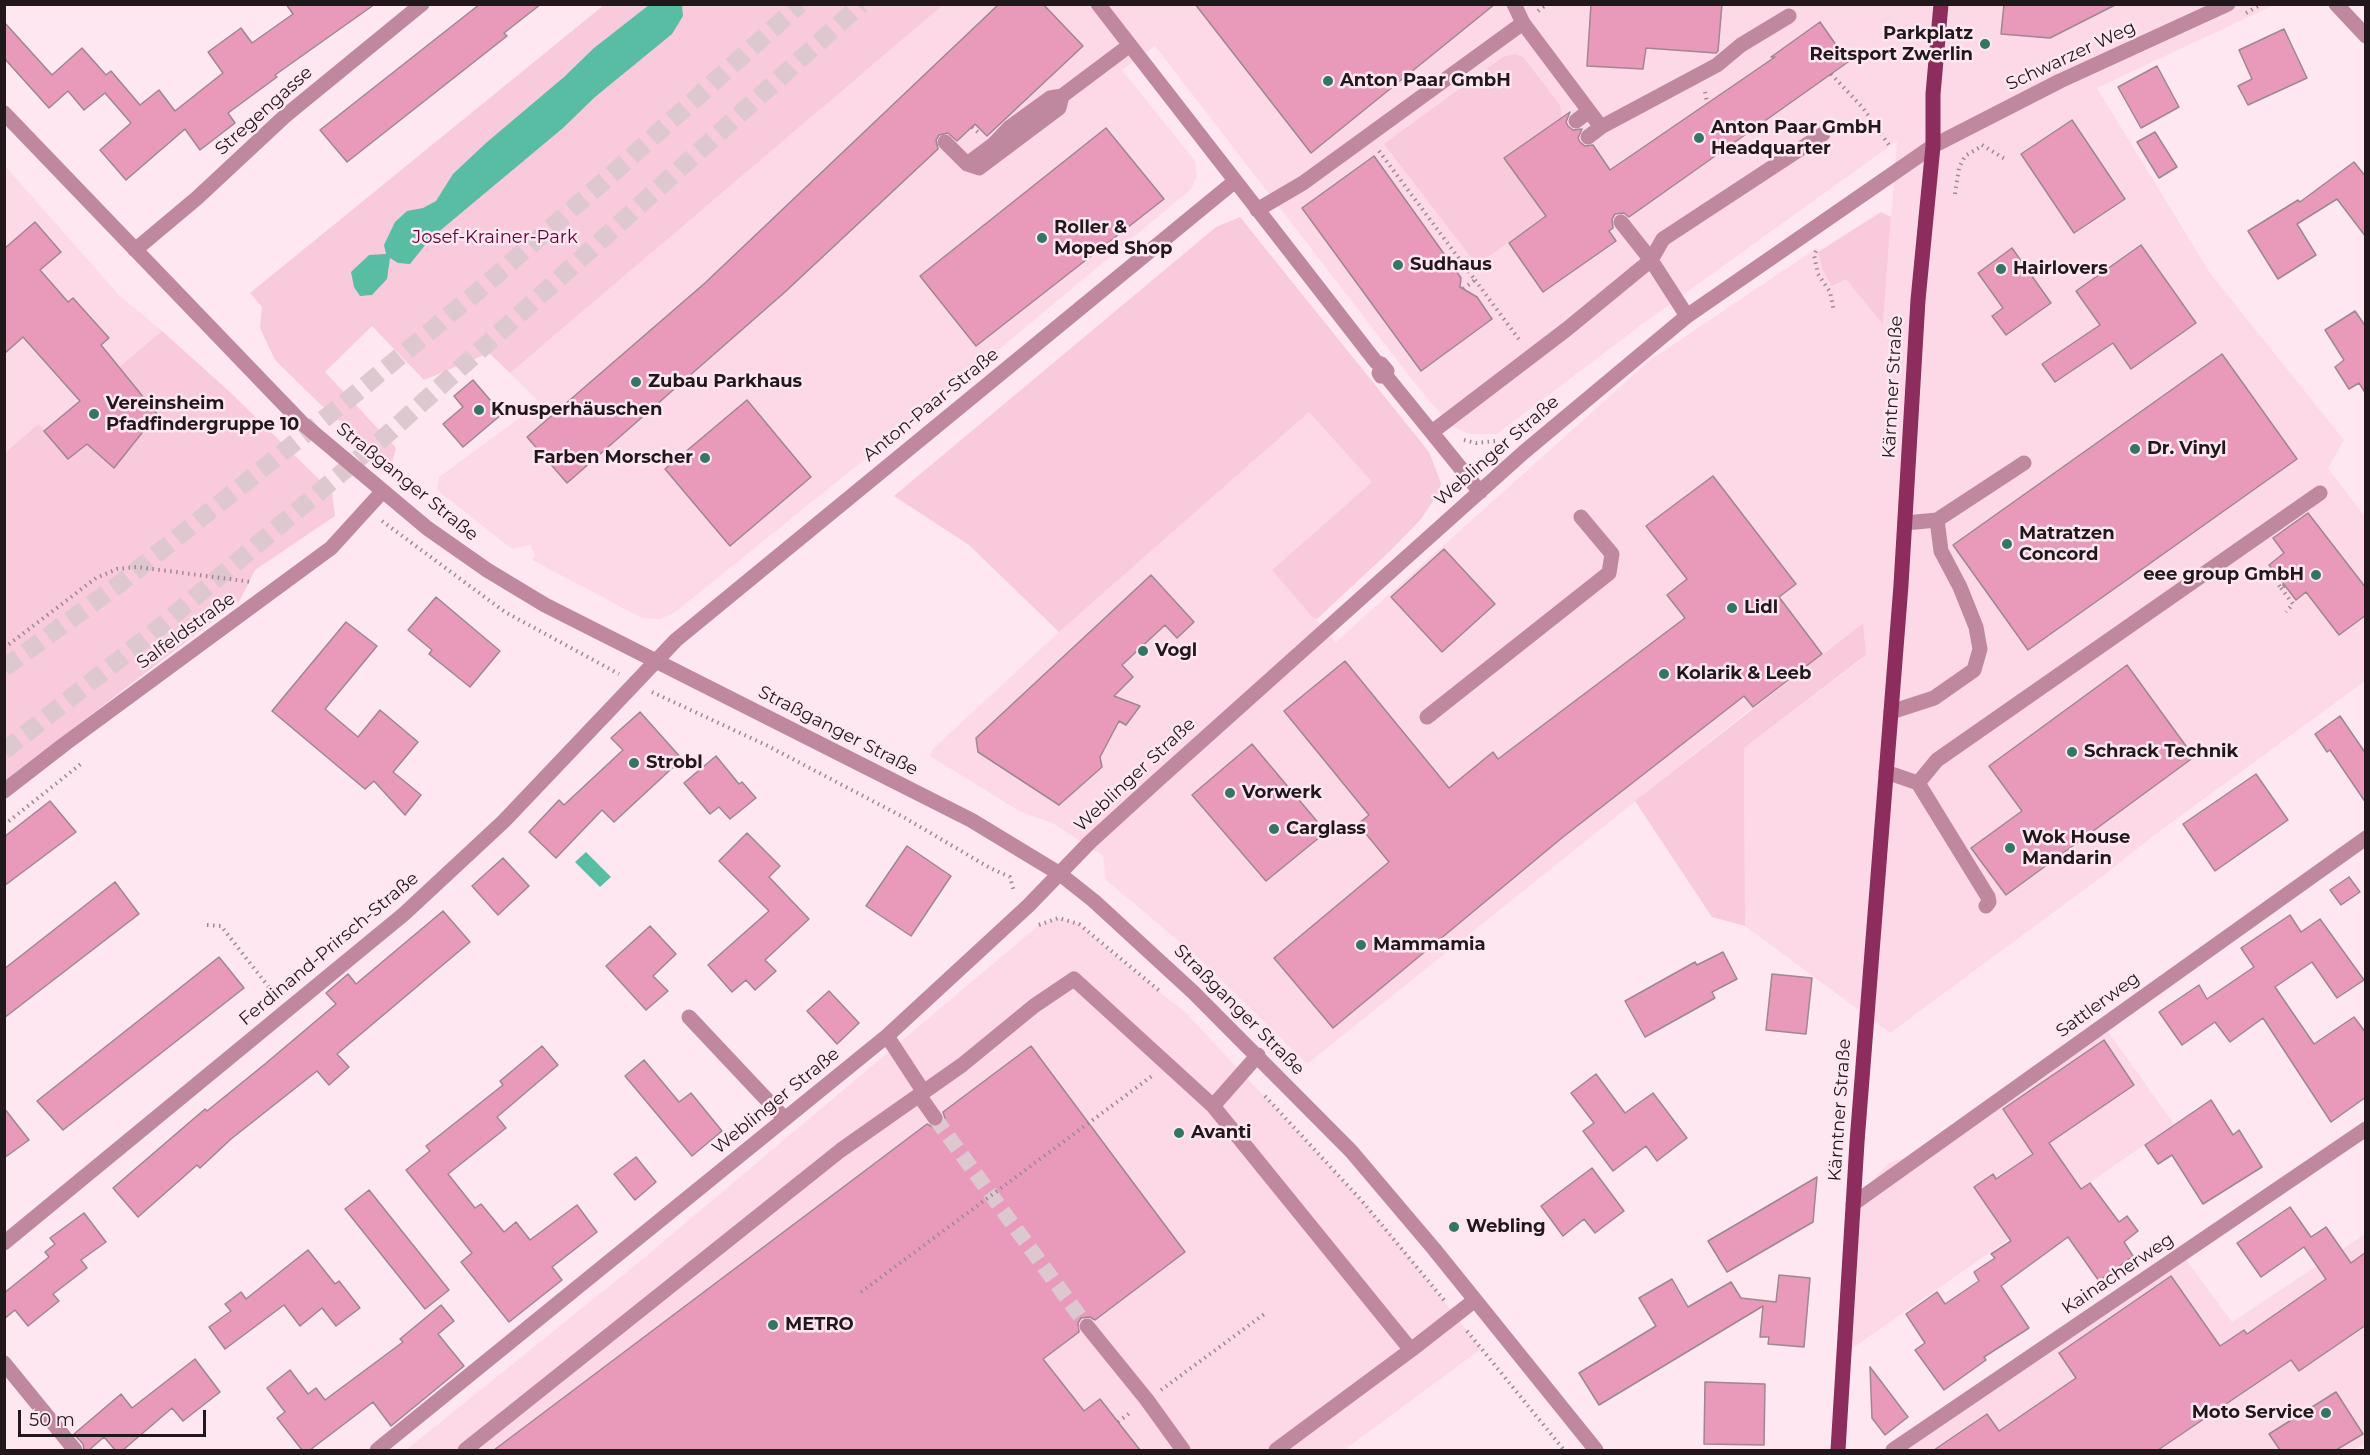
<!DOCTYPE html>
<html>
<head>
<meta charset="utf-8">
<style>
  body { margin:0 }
  #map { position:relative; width:2370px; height:1455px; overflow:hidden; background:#fee7f0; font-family:Montserrat,sans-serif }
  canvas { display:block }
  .frame { position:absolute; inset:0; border:6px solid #22181c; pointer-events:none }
  .scale { position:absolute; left:18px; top:1410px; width:188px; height:27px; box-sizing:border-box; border:3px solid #22181c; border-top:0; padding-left:8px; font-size:18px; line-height:21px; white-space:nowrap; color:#22181c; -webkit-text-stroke:4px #fee7f0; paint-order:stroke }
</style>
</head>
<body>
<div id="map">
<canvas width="2370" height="1455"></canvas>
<div class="frame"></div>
<div class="scale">50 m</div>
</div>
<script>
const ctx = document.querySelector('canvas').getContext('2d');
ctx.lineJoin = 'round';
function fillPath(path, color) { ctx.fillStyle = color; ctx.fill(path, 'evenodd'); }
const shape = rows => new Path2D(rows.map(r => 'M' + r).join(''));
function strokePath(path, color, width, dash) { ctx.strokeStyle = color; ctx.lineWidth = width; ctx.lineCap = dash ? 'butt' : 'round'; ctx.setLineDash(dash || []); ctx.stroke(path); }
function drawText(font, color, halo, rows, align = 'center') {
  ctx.font = font + ' Montserrat,sans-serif'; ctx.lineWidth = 5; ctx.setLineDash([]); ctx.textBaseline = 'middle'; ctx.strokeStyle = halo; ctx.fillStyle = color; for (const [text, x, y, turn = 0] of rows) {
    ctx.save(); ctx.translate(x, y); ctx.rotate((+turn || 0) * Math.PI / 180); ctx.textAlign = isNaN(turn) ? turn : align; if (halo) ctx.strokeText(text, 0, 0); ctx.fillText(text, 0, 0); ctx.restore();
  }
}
fillPath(shape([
  [943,5,2274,5,2097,88,2210,273,2344,440,2328,468,2365,517,2365,681,2156,834,2100,878,1890,1033,1745,926,1744,748,1866,656,1862,624,1753,707,1307,1064,1200,959,1106,880,1103,856,1054,824,1019,811,930,756,933,749,1059,632,1309,412,1372,482,1272,570,1336,642,1650,360,1817,248,1832,286,1846,278,1883,323,1897,141,1645,322,1497,434,1469,434,1450,425,1414,382,1155,46,1122,70,1195,161,1197,177,1191,189,936,402,674,613,660,619,642,618,532,560,535,555,530,545,512,549,437,490,439,477,540,403,510,373],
  [4,165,119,295,162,331,44,431,38,424,5,453],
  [1058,918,1079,924,1121,961,1185,1012,1362,1201,1408,1255,1481,1349,1344,1450,406,1450,638,1263,1039,925],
  [2099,1019,2174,1124,1844,1354,1853,1204,1888,1163,1905,1158],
  [2365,1234,2365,1443,2354,1450,1893,1450,2182,1254,2232,1322]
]), '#fdd9e7');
fillPath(shape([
  [604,5,943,5,510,373,489,353,424,380,372,326,325,372,396,448,391,466,318,402,275,360,260,328,262,307,250,293],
  [1515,54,1523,57,1560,105,1562,117,1504,158,1528,191,1560,169,1578,192,1477,265,1384,144,1503,57],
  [1881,212,1891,217,1883,324,1846,279,1832,286,1823,271,1818,252],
  [1240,217,1429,452,1441,483,1439,492,1421,519,1391,550,1317,619,1313,618,1272,570,1372,482,1309,412,1059,632,969,545,894,496,1216,227],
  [162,331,231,393,332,492,335,516,255,570,240,600,5,781,5,453,38,424,45,430],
  [1863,623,1866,655,1744,748,1745,926,1712,917,1635,801]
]), '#f9c9dc');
fillPath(shape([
  [649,5,682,5,683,16,672,34,595,97,563,128,430,239,410,264,398,263,390,258,387,279,372,295,360,296,354,287,351,272,369,255,386,254,384,245,395,222,407,211,423,208,436,201,453,174,486,143,564,77,594,48],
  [586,852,611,877,600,887,575,862]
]), '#59bda4');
const building = shape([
  [286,4,375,4,275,75,277,77,228,113,235,123,200,150,185,129,126,180,100,150,131,123,105,93,84,110,68,91,49,108,4,58,4,22,52,75,82,48,106,75,111,71,140,105,159,90,175,111,223,73,208,52,241,28,252,43,293,14,286,4],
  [480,4,541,4,504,33,507,36,347,162,320,130,480,4],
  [999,4,1043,4,1083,46,987,136,975,124,957,141,948,133,939,135,936,140,938,149,785,292,567,483,527,437,705,283,999,4],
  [1195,4,1495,4,1311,153,1195,4],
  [1591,4,1722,4,1718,51,1716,53,1646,48,1643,69,1587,66,1591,4],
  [2004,4,2117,4,2050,38,2001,34,2004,4],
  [1820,22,1848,62,1629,217,1624,213,1615,214,1612,219,1613,228,1609,231,1616,241,1543,292,1509,243,1546,216,1504,158,1570,112,1566,122,1568,126,1573,130,1582,129,1578,138,1580,142,1585,146,1593,145,1610,170,1775,57,1771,57,1820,22],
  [2284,29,2307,78,2248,105,2238,86,2252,79,2239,50,2284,29],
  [2157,66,2179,107,2141,128,2118,87,2157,66],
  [2072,120,2125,199,2074,233,2021,154,2072,120],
  [1106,128,1164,199,976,346,920,276,1106,128],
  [2155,132,2177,167,2159,178,2137,142,2155,132],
  [1374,156,1457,272,1461,278,1460,287,1477,297,1492,319,1421,371,1302,208,1374,156],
  [2354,162,2366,177,2366,237,2337,199,2297,224,2316,255,2278,279,2248,231,2298,200,2300,202,2354,162],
  [35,222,61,252,40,270,68,302,73,298,109,338,101,345,157,414,114,468,87,444,68,459,44,431,80,401,23,337,4,354,4,249,35,222],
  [2141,245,2196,323,2131,369,2113,343,2055,382,2042,364,2100,325,2076,291,2141,245],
  [2012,248,2051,303,2006,335,1992,316,2003,308,1978,273,2012,248],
  [2355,311,2366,327,2366,394,2359,383,2349,389,2335,367,2344,360,2325,330,2355,311],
  [2222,354,2297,459,2028,650,1953,545,2222,354],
  [473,380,502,414,463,447,443,424,463,407,454,396,473,380],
  [747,400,811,477,730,546,665,469,747,400],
  [1713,476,1796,584,1779,597,1822,654,1753,707,1744,696,1563,837,1333,1028,1274,958,1389,862,1358,824,1369,815,1284,711,1345,661,1449,788,1493,752,1498,759,1685,618,1667,595,1687,579,1646,526,1713,476],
  [2308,513,2366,588,2366,615,2339,635,2306,592,2296,600,2269,565,2284,553,2273,538,2308,513],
  [1444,549,1495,604,1442,652,1391,597,1444,549],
  [1151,575,1194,622,1177,638,1165,625,1122,665,1133,677,1114,696,1140,706,1126,725,1119,721,1100,757,1102,767,1059,805,978,752,976,738,1151,575],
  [436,597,500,651,470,687,429,654,432,650,408,630,436,597],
  [346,622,377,646,325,709,358,737,380,710,418,742,393,772,421,795,405,815,374,781,365,789,272,711,346,622],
  [2127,665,2194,757,2006,895,1971,848,2022,811,1989,766,2127,665],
  [640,712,682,759,614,822,602,810,556,858,529,832,559,800,564,805,623,750,611,738,640,712],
  [2340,716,2366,754,2366,803,2330,750,2327,752,2315,734,2340,716],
  [1252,744,1326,832,1266,881,1192,795,1252,744],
  [716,756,739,784,742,782,756,798,730,819,719,807,710,814,684,783,716,756],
  [2256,774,2288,820,2215,871,2183,824,2256,774],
  [50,801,76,832,4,886,4,837,50,801],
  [747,833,780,866,769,877,809,919,765,960,776,971,755,990,746,980,732,992,708,965,769,911,719,861,747,833],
  [907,846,951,876,911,936,866,906,907,846],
  [503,858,529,886,498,915,472,886,503,858],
  [2349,877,2360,892,2341,905,2330,890,2349,877],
  [115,882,139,914,4,1018,4,969,115,882],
  [443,911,470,942,337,1054,349,1067,329,1085,317,1071,231,1139,200,1168,197,1165,138,1217,113,1188,205,1109,207,1111,265,1064,336,1004,326,993,348,974,356,984,443,911],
  [2290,915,2301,932,2320,919,2364,980,2337,998,2312,962,2275,987,2314,1044,2354,1017,2366,1033,2366,1097,2331,1122,2263,1018,2230,1042,2215,1022,2182,1045,2159,1012,2199,985,2207,999,2254,967,2241,948,2290,915],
  [650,926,676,954,653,976,668,991,646,1010,606,966,650,926],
  [1723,952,1737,979,1712,992,1715,998,1645,1037,1625,1001,1695,962,1697,965,1723,952],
  [219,957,244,988,63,1130,37,1101,219,957],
  [1772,974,1812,978,1806,1034,1766,1030,1772,974],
  [829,991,859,1023,837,1044,807,1011,829,991],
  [2104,1040,2134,1085,2049,1143,2081,1189,2090,1183,2119,1222,2127,1216,2138,1231,2124,1242,2133,1256,2099,1281,2068,1237,2001,1286,2029,1328,1984,1357,1986,1360,1944,1390,1915,1350,1925,1343,1906,1314,1937,1292,1945,1304,1979,1281,1974,1272,1995,1258,1991,1254,2011,1241,1974,1187,1993,1174,1996,1179,2033,1154,2003,1109,2104,1040],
  [542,1046,558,1065,497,1117,506,1128,448,1174,475,1208,481,1204,504,1232,516,1222,530,1240,577,1205,597,1232,552,1267,562,1280,509,1322,461,1262,472,1253,406,1170,430,1151,426,1146,503,1085,500,1081,542,1046],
  [1031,1046,1185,1252,1095,1320,1090,1317,1081,1318,1078,1323,1079,1332,1043,1359,1084,1411,1100,1399,1140,1450,494,1450,927,1124,935,1128,941,1126,945,1118,943,1112,1031,1046],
  [644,1060,679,1102,691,1093,722,1131,692,1156,625,1076,644,1060],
  [1596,1074,1625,1113,1653,1093,1687,1138,1657,1161,1646,1146,1613,1171,1583,1131,1594,1123,1571,1093,1596,1074],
  [2211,1100,2233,1135,2239,1130,2262,1167,2203,1204,2172,1155,2158,1164,2145,1145,2211,1100],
  [4,1108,29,1140,4,1158,4,1108],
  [636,1157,656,1182,635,1200,614,1174,636,1157],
  [1592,1168,1624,1211,1595,1233,1584,1219,1563,1236,1541,1206,1592,1168],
  [1817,1177,1813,1222,1727,1272,1708,1241,1817,1177],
  [369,1190,449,1290,425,1309,345,1209,369,1190],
  [2290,1207,2311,1237,2326,1227,2351,1263,2366,1252,2366,1325,2299,1371,2291,1360,2158,1450,1934,1450,1987,1414,1999,1431,2076,1378,2059,1353,2171,1276,2220,1346,2244,1330,2247,1334,2326,1279,2304,1247,2261,1277,2237,1243,2290,1207],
  [84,1213,106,1242,81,1260,87,1268,53,1294,59,1301,28,1326,15,1310,4,1319,4,1293,49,1257,45,1252,55,1244,50,1238,84,1213],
  [308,1250,335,1284,339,1281,360,1308,336,1326,322,1308,300,1326,284,1305,225,1349,209,1327,231,1311,225,1304,241,1292,246,1299,308,1250],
  [1779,1275,1810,1278,1804,1347,1768,1344,1769,1337,1760,1337,1763,1306,1599,1405,1579,1373,1656,1326,1639,1298,1672,1279,1688,1307,1731,1282,1741,1298,1776,1302,1779,1275],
  [441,1305,454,1321,438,1334,464,1366,391,1426,373,1402,310,1450,302,1450,277,1418,285,1412,267,1388,290,1370,308,1394,316,1388,325,1400,403,1342,400,1339,441,1305],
  [195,1359,220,1392,183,1421,172,1408,123,1450,115,1450,104,1437,89,1450,84,1450,83,1444,74,1434,121,1394,132,1408,195,1359],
  [1870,1367,1908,1417,1885,1435,1872,1418,1870,1367],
  [1705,1382,1765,1384,1764,1445,1704,1444,1705,1382],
  [2336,1392,2363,1434,2336,1450,2280,1450,2269,1434,2336,1392]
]);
fillPath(building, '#e99abb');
strokePath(building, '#9f868f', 1.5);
strokePath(shape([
  [935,1118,1087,1326]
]), '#ddc8d0', 15, [15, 8]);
strokePath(shape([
  [4,668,122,582,355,394,484,286,611,175,800,4],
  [4,751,161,626,390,432,861,4]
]), '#ddc8d0', 18, [18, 9]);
strokePath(shape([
  [1538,11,1547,4],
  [2246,13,2262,4],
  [1831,74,1863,108,1891,148],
  [1705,92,1707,102],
  [972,127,979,133],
  [1982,145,2005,159],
  [1379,151,1475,280,1460,291],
  [1955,194,1959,168,1965,156,1982,146],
  [1816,251,1814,255,1818,274,1830,292,1834,312],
  [1475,280,1521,342],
  [1464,440,1476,443,1496,441,1503,444],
  [382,521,505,612,619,674],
  [2256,570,2270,572,2281,588,2285,585],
  [2281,588,2293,604,2286,612],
  [4,648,96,578,117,569,137,567,252,582],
  [652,692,766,745,905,818,990,868,1010,877,1014,892],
  [4,825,82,763],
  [207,925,221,926,275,995],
  [1039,925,1058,918,1079,924,1162,993],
  [1265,1096,1362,1201,1444,1300],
  [861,1292,1152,1076],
  [1467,1331,1564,1450],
  [1161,1390,1267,1312],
  [1118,1422,1131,1412]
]), '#9c8a91', 4, [1.5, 4.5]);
strokePath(shape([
  [1098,4,1376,362,1381,364,1387,371,1386,376],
  [1514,4,1523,23],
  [2336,4,2366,36],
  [4,113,302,423,427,528,487,570,545,605,971,820,1060,874,1094,901,1193,992,1351,1151,1434,1249,1596,1450],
  [1576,121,1589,111],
  [1588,137,1601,127,1717,65,1741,45,1789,16],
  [945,142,967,164,979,168,1059,108,1062,96],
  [967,164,994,144,1010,127,1050,98,1062,96,1130,45],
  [1257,210,1303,183,1523,23,1601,127],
  [135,250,197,198,285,116,422,4],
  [1687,316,1651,260,1663,239,1823,134],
  [1379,373,1381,376,1386,376,1480,492],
  [1432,432,1567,329,1651,260,1621,222],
  [1905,523,1937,520,2024,463],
  [1891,712,1934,698,1974,670,1980,649,1976,627,1960,587,1941,551,1937,520],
  [1427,717,1609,573,1612,554,1581,517],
  [1886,772,1918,783,1988,897,1989,902,1986,906],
  [1918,783,1937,760,2320,493],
  [4,791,66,743,331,548,382,492],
  [689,1017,785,1119],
  [887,1036,923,1091],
  [919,1095,935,1118],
  [1213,1106,1258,1055],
  [1853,1204,2366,838],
  [4,1243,404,914,504,821,676,640,1234,182],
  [1087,1326,1147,1400,1183,1450],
  [4,1363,75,1450],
  [377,1450,887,1036,1028,906,1090,842,1158,780,1524,452,1687,316,1933,146,2060,81,2228,4],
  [465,1450,841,1150,962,1065,1034,1006,1074,979,1213,1106,1411,1350],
  [1276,1450,1411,1350,1475,1300],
  [1893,1450,2366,1129]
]), '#bf889e', 15);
strokePath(shape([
  [1838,1450,1857,1142,1901,585,1918,300,1933,146,1933,94,1941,4]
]), '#8c2d5d', 15);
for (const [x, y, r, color] of [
  [1985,44,6,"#347564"],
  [1328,81,6,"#347564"],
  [1699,138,6,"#347564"],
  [1042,238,6,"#347564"],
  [1398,265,6,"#347564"],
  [2001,269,6,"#347564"],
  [636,382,6,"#347564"],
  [479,410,6,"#347564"],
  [94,414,6,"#347564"],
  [2135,449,6,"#347564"],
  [705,458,6,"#347564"],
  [2007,544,6,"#347564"],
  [2316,575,6,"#347564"],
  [1732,608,6,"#347564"],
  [1143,651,6,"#347564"],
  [1664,674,6,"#347564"],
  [2072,752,6,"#347564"],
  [634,763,6,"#347564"],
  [1230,793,6,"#347564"],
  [1274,829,6,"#347564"],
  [2010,848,6,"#347564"],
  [1361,945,6,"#347564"],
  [1179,1133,6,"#347564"],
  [1454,1227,6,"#347564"],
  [773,1325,6,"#347564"],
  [2326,1413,6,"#347564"]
]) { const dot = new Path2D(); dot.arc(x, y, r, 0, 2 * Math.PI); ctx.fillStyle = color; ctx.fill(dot); strokePath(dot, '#fee7f0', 2); }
drawText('bold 18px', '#22181c', '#fee7f0', [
  ["Parkplatz",1973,34,"right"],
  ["Reitsport Zwerlin",1973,55,"right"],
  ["Anton Paar GmbH",1340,81],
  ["Anton Paar GmbH",1711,128],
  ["Headquarter",1711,149],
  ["Roller &",1054,228],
  ["Moped Shop",1054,249],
  ["Sudhaus",1410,265],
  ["Hairlovers",2013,269],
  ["Zubau Parkhaus",648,382],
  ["Vereinsheim",106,404],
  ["Pfadfindergruppe 10",106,425],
  ["Knusperhäuschen",491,410],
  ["Dr. Vinyl",2147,449],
  ["Farben Morscher",693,458,"right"],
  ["Matratzen",2019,534],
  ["Concord",2019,555],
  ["eee group GmbH",2304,575,"right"],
  ["Lidl",1744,608],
  ["Vogl",1155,651],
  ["Kolarik & Leeb",1676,674],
  ["Schrack Technik",2084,752],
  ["Strobl",646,763],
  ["Vorwerk",1242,793],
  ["Carglass",1286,829],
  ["Wok House",2022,838],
  ["Mandarin",2022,859],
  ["Mammamia",1373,945],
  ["Avanti",1191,1133],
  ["Webling",1466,1227],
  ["METRO",785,1325],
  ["Moto Service",2314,1413,"right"]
], 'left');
drawText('18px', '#22181c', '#fee7f0', [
  ["Schwarzer Weg",2071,56,-25],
  ["Stregengasse",264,111,-42],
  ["Kärntner Straße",1893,387,-87],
  ["Anton-Paar-Straße",931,405,-39],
  ["Weblinger Straße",1497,451,-41],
  ["Straßganger Straße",407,482,39],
  ["Salfeldstraße",186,631,-36],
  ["Straßganger Straße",838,731,27],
  ["Weblinger Straße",1135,775,-43],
  ["Ferdinand-Prirsch-Straße",329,949,-40],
  ["Sattlerweg",2098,1005,-36],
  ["Straßganger Straße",1239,1010,45],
  ["Weblinger Straße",776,1101,-39],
  ["Kärntner Straße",1840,1110,-86],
  ["Kainacherweg",2118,1274,-34]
]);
drawText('18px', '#610239', '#fee7f0', [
  ["Josef-Krainer-Park",495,238]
]);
</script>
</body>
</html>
